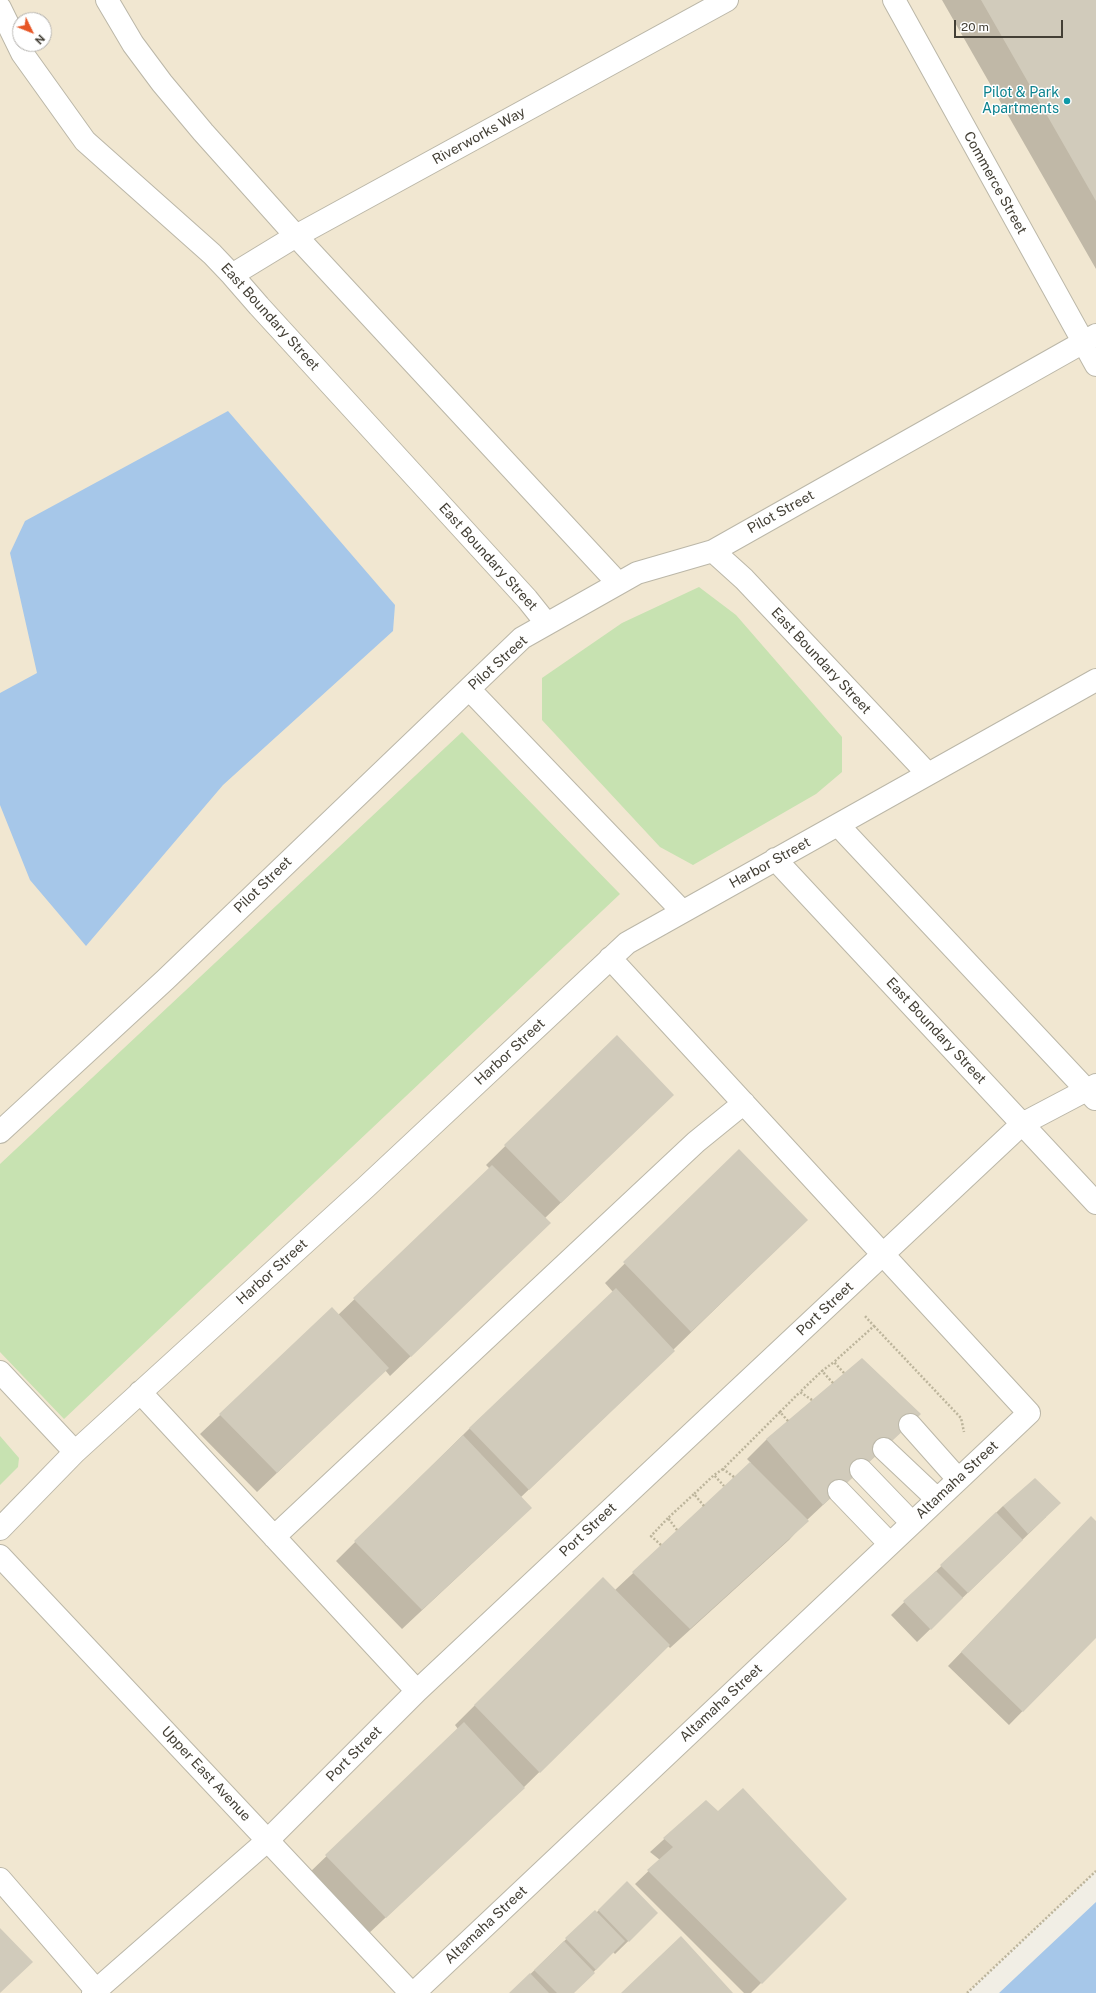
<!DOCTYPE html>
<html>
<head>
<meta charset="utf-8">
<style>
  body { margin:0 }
  #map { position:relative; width:1096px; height:1993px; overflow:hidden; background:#f1eee5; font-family:"Public Sans",sans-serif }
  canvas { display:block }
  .north { position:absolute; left:12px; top:12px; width:40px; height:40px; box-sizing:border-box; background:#fff; border:1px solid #b4b2ae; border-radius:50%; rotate:133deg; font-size:11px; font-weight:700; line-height:16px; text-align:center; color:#433f35 }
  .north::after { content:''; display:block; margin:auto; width:14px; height:18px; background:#e75626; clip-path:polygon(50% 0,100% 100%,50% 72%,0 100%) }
  .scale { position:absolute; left:954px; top:20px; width:109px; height:18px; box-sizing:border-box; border:2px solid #433f35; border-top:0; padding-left:5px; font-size:12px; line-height:14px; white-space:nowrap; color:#433f35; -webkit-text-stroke:3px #fff; paint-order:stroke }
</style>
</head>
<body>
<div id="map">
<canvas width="1096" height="1993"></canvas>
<div class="north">N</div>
<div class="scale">20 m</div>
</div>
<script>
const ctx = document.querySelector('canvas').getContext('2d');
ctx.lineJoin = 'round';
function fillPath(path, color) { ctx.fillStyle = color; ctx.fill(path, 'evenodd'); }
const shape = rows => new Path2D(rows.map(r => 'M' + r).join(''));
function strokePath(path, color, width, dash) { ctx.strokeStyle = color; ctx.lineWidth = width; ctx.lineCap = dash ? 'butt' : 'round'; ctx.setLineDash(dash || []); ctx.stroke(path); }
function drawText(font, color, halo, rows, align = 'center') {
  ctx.font = font + ' "Public Sans",sans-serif'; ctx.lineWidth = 3; ctx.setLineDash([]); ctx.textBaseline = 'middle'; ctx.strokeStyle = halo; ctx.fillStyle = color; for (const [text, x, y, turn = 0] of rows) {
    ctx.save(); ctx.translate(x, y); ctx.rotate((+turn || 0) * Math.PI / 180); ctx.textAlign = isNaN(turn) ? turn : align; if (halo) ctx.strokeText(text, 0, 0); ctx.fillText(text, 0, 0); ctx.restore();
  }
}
fillPath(shape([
  [0,0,1096,0,1096,1871,967,1993,0,1993],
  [20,20,44,20,44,44,20,44]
]), '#f1e7d1');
fillPath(shape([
  [699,587,736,615,842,737,842,772,816,794,693,865,660,847,542,720,542,678,622,623],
  [462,732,620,894,64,1419,0,1352,0,1164],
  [0,1436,19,1458,18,1467,0,1485]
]), '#c7e2b1');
fillPath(shape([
  [228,411,395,605,393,631,223,785,86,946,30,880,0,805,0,693,37,673,10,553,25,521],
  [1096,1902,1096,1993,999,1993]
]), '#a6c7e9');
fillPath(shape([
  [942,0,1096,0,1096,269],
  [617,1036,653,1114,545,1218,530,1242,390,1376,385,1370,257,1492,200,1434,332,1309,338,1315,490,1169,486,1165],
  [739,1151,787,1239,673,1350,654,1370,521,1497,511,1527,402,1629,336,1561,470,1428,613,1292,605,1283],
  [862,1359,920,1414,807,1520,789,1540,670,1648,668,1646,520,1791,366,1936,307,1875,458,1729,455,1725,603,1578,615,1590,751,1463,747,1459,766,1440],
  [1003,1506,1046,1517,917,1642,891,1615],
  [1096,1523,1096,1636,1009,1725,948,1666,1078,1531],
  [706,1801,718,1813,845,1899,751,1993,744,1993,635,1884,660,1860,650,1852],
  [627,1882,657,1913,615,1954,613,1952,573,1993,511,1993,595,1911,596,1913]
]), '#0003');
fillPath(shape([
  [981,0,1096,0,1096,201],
  [617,1035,674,1095,561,1203,504,1145],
  [739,1149,808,1220,691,1332,623,1262],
  [492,1165,551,1223,411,1357,353,1298],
  [616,1288,675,1351,529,1490,469,1428],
  [332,1307,389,1368,277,1473,219,1414],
  [862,1358,921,1414,823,1505,766,1439],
  [463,1435,532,1508,422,1610,354,1541],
  [750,1462,809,1521,690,1629,632,1572],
  [1035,1478,1061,1503,1028,1534,1003,1506],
  [996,1512,1023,1540,968,1593,940,1565],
  [1091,1516,1096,1521,1096,1638,1023,1712,961,1652],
  [936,1571,963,1598,931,1630,903,1601],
  [603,1577,670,1645,540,1773,474,1705],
  [464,1722,525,1788,386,1918,325,1855],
  [743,1788,847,1899,762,1984,647,1870,673,1847,663,1838,706,1800,718,1811],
  [627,1881,658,1913,629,1942,598,1910],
  [595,1910,625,1941,596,1970,565,1938],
  [0,1928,33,1962,0,1993],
  [681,1936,733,1993,621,1993],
  [564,1941,595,1973,574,1993,557,1993,534,1970],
  [530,1973,549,1993,509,1993]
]), '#d1cbbb');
const minor = shape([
  [107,0,133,44,162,83,203,132,296,236,618,583],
  [894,0,1096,365],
  [0,8,22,53,85,141,212,254,232,275,259,306,527,599,547,624],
  [232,275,296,236,727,0],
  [713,551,744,579,928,774],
  [469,689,682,911],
  [838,825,1095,1099],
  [775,859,1096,1203],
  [0,1132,165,980,522,638,637,573,713,551,1096,335],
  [0,1372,75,1452],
  [140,1392,417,1691],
  [910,1425,958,1479],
  [884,1449,937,1499],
  [861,1470,912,1523],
  [839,1491,890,1544],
  [0,1529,75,1452,365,1188,627,943,1096,680],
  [274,1537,696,1142,744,1103],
  [0,1556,411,1993],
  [0,1879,96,1990],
  [93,1993,268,1840,417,1691,1022,1124,1096,1085],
  [414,1993,1029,1413,610,958]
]);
strokePath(minor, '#bbb7a8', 24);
strokePath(shape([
  [874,1326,961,1418,964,1432],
  [844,1373,834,1362,874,1326,864,1315],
  [833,1383,822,1371,834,1362],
  [812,1400,800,1392,822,1371],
  [788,1421,780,1412,800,1392],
  [723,1469,714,1475,724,1486],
  [734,1477,723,1469,780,1412],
  [704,1506,694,1494,714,1475],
  [677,1530,668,1518,694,1494],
  [661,1545,651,1536,668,1518],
  [967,1993,1096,1871]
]), '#bcb49b', 2.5, [2, 2]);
strokePath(minor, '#fff', 22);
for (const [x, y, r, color] of [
  [1067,101,4,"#0f9aa8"]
]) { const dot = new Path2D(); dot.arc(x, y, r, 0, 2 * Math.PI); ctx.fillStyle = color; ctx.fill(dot); strokePath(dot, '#fff', 1.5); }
drawText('14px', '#0d838f', '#fff', [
  ["Pilot & Park",1059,93],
  ["Apartments",1059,109]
], 'right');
drawText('14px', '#433f35', '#fff', [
  ["Riverworks Way",479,136,-29],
  ["Commerce Street",995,183,61],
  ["East Boundary Street",270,317,48],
  ["Pilot Street",781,512,-29],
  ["East Boundary Street",488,557,48],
  ["East Boundary Street",821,661,47],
  ["Pilot Street",498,663,-42],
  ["Harbor Street",770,863,-29],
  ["Pilot Street",263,885,-44],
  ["East Boundary Street",936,1031,47],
  ["Harbor Street",510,1052,-43],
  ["Harbor Street",272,1272,-42],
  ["Port Street",825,1309,-43],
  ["Altamaha Street",957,1480,-43],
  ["Port Street",588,1530,-43],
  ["Altamaha Street",721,1703,-43],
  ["Port Street",354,1754,-45],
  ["Upper East Avenue",206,1774,47],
  ["Altamaha Street",486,1925,-43]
]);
</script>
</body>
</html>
